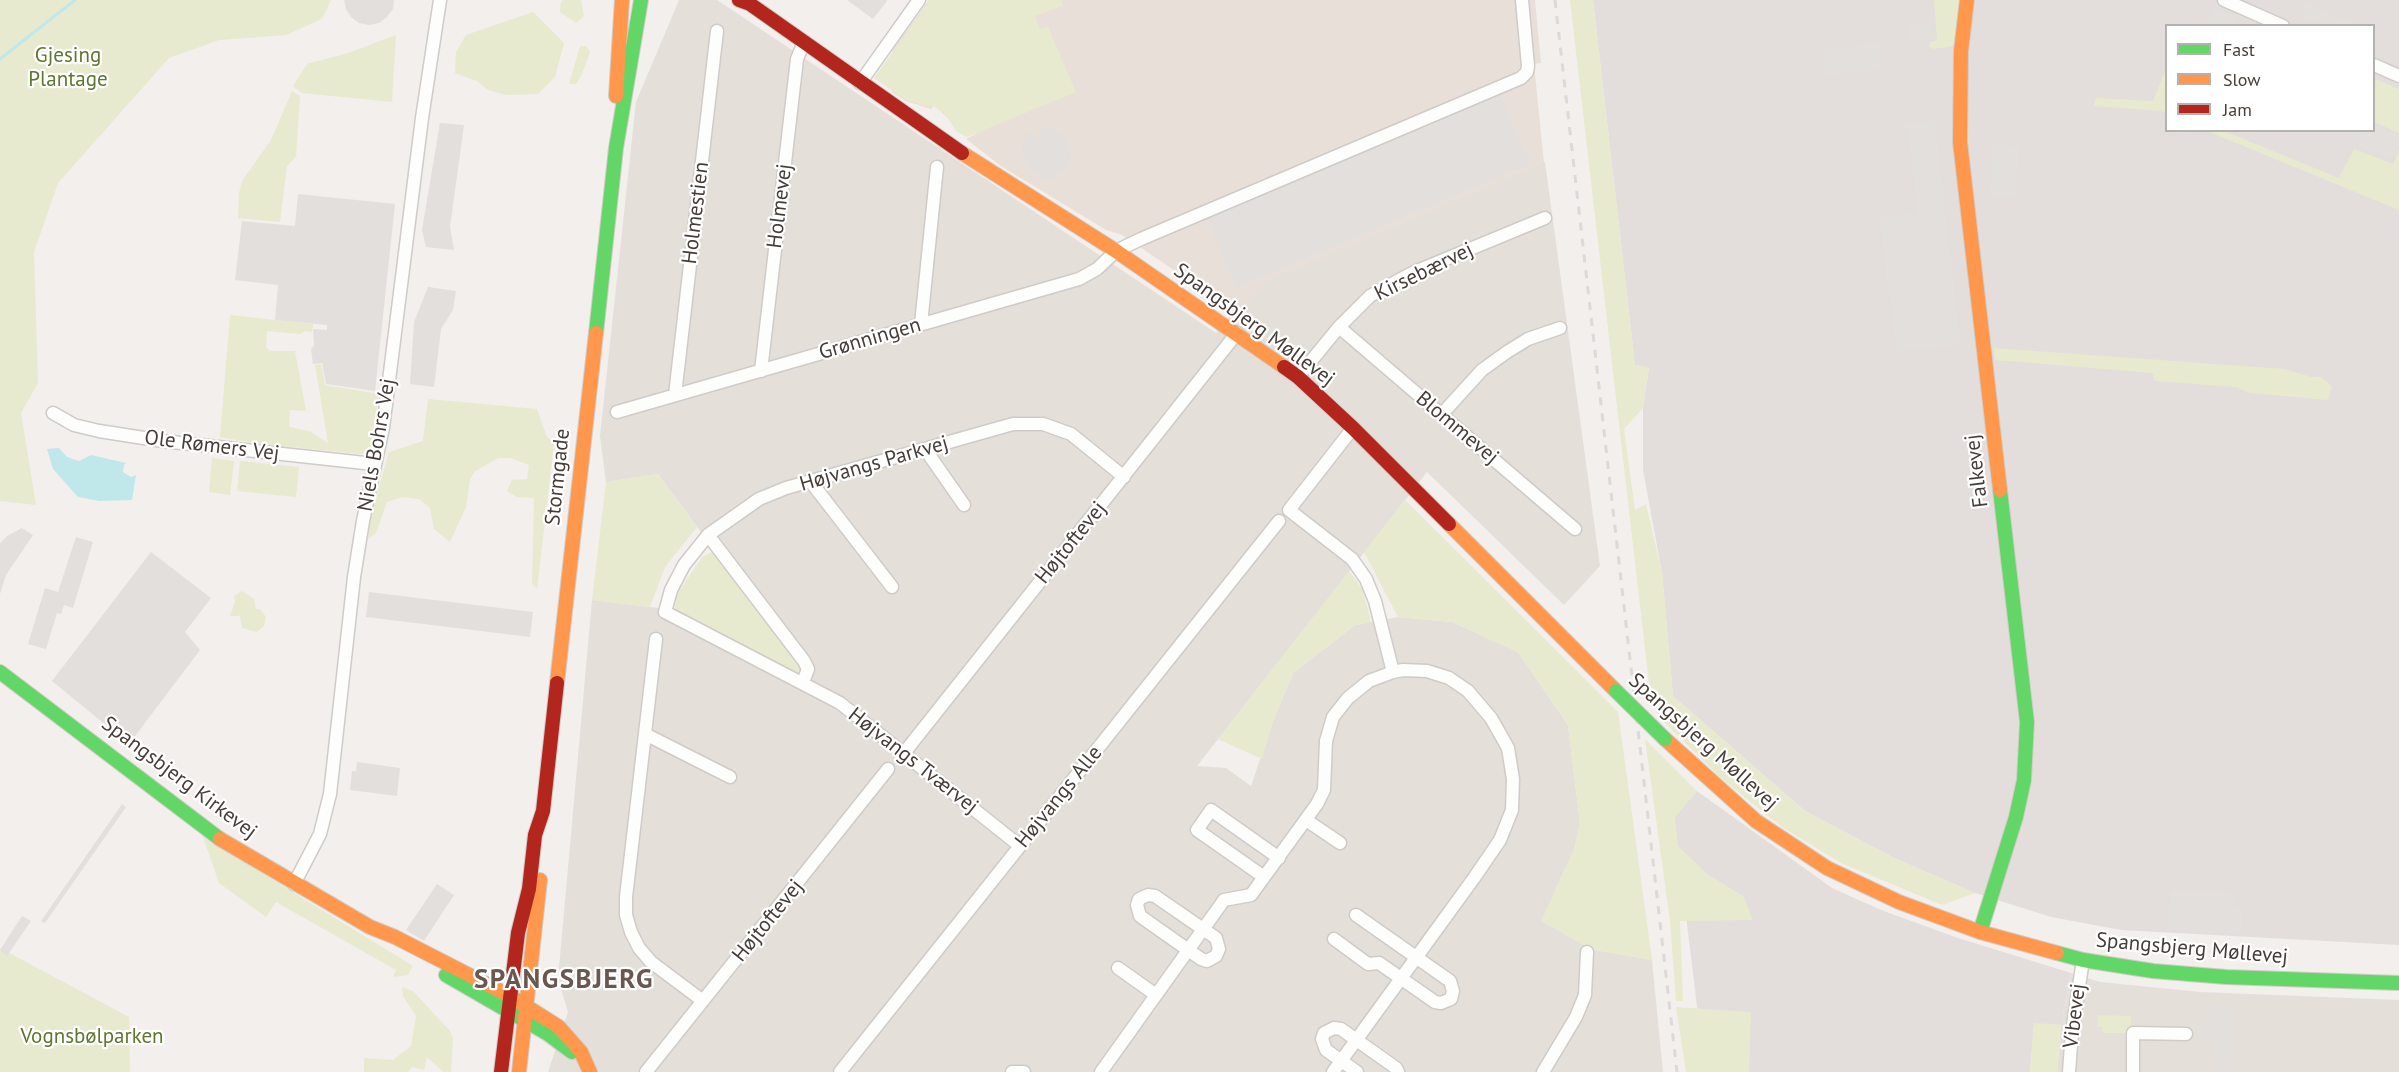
<!DOCTYPE html>
<html>
<head>
<meta charset="utf-8">
<style>
  body { margin:0 }
  #map { position:relative; width:2399px; height:1072px; overflow:hidden; background:#f2efec; font-family:"PT Sans",sans-serif }
  canvas { display:block }
  .legend { position:absolute; left:2165px; top:24px; width:210px; height:108px; box-sizing:border-box; background:#fff; border:2px solid #b5b1af; margin:0; padding:8px 10px; list-style:none; font-size:18px; color:#473d38 }
  .legend li { display:flex; align-items:center; gap:12px; height:30px }
  .legend b { width:30px; border:2px solid #b5b1af }
</style>
</head>
<body>
<div id="map">
<canvas width="2399" height="1072"></canvas>
<ul class="legend">
<li><b style="height:8px;background:#63d668"></b>Fast</li>
<li><b style="height:8px;background:#ff974d"></b>Slow</li>
<li><b style="height:8px;background:#b3261e"></b>Jam</li>
</ul>
</div>
<script>
const ctx = document.querySelector('canvas').getContext('2d');
ctx.lineJoin = 'round';
function fillPath(path, color) { ctx.fillStyle = color; ctx.fill(path, 'evenodd'); }
const shape = rows => new Path2D(rows.map(r => 'M' + r).join(''));
function strokePath(path, color, width, dash) { ctx.strokeStyle = color; ctx.lineWidth = width; ctx.lineCap = dash ? 'butt' : 'round'; ctx.setLineDash(dash || []); ctx.stroke(path); }
function drawText(font, color, halo, rows, align = 'center') {
  ctx.font = font + ' "PT Sans",sans-serif'; ctx.lineWidth = 4.5; ctx.setLineDash([]); ctx.textBaseline = 'middle'; ctx.strokeStyle = halo; ctx.fillStyle = color; for (const [text, x, y, turn = 0] of rows) {
    ctx.save(); ctx.translate(x, y); ctx.rotate((+turn || 0) * Math.PI / 180); ctx.textAlign = isNaN(turn) ? turn : align; if (halo) ctx.strokeText(text, 0, 0); ctx.fillText(text, 0, 0); ctx.restore();
  }
}
fillPath(shape([
  [679,0,717,0,1216,333,1259,279,1545,162,1600,566,1564,605,1427,472,1197,766,1226,768,1251,786,1273,721,1293,673,1355,625,1398,617,1452,622,1518,652,1568,725,1580,823,1575,846,1590,949,1652,960,1663,1072,548,1072,568,1012,558,979,592,600,675,610,798,674,800,666,658,474,606,482,600,436,636,102],
  [2071,973,2100,982,2200,992,2399,1000,2399,1072,2057,1072,2061,1025]
]), '#e5dfda');
fillPath(shape([
  [1593,0,2399,0,2399,945,2121,930,2051,917,1975,893,1894,858,1805,811,1673,696,1662,573,1643,470,1643,408,1649,368,1635,365],
  [2166,26,2374,26,2374,130,2166,130],
  [1697,791,1832,888,1881,910,1958,938,2071,973,2061,1025,2034,1024,2030,1072,1705,1072,1674,817]
]), '#e3dedc');
fillPath(shape([
  [929,0,1535,0,1541,63,1534,64,1544,163,1265,281,1235,318,1204,297,1171,268,1122,235,1106,230,1001,166,966,139,976,134,948,118,934,105,931,109,906,101,892,92,911,65,892,51]
]), '#e8dfd8');
fillPath(shape([
  [0,0,331,0,322,19,286,35,219,40,169,58,58,183,34,252,38,383,21,413,36,505,0,501],
  [563,0,581,0,584,16,576,23,560,12,561,2],
  [930,0,1061,0,1063,6,1035,16,1040,29,1048,27,1076,92,967,137,956,131,945,114,932,105,929,107,906,100,874,78],
  [1570,0,1593,0,1635,365,1649,367,1643,408,1624,429,1635,510,1646,504,1662,573,1673,696,1805,811,1894,858,1975,893,1942,905,1841,863,1782,827,1722,779,1658,716,1650,692],
  [1934,0,1960,0,1954,45,1949,47,1933,49,1929,46,1930,42,1937,40],
  [533,12,564,43,555,77,538,94,506,95,488,90,477,81,455,73,456,52,466,35],
  [396,35,392,102,302,93,293,86,307,64,348,53],
  [580,46,586,46,590,52,582,74,576,84,569,84],
  [2166,69,2166,113,2161,111,2094,106,2096,98,2153,101],
  [2376,79,2399,89,2399,133,2374,122,2374,83],
  [292,91,300,96,296,157,287,166,280,222,238,218,239,193,242,181,271,140],
  [2207,131,2224,131,2339,178,2354,149,2393,164,2399,150,2399,210],
  [230,315,313,324,312,332,305,331,300,334,267,331,266,347,270,351,295,351,306,411,290,410,289,427,309,431,328,443,315,365,321,364,325,385,379,394,370,452,360,454,254,443,220,437],
  [1994,348,2285,369,2311,377,2321,377,2332,386,2328,400,2249,393,2236,387,2155,381,2152,373,1995,360],
  [428,399,537,409,547,437,554,443,537,589,532,584,534,498,517,497,507,491,512,480,527,479,529,465,510,458,498,458,474,472,470,480,466,507,450,542,434,529,430,508,419,499,402,497,387,502,376,533,368,539,372,512,389,452,423,441],
  [212,458,234,461,230,495,209,492],
  [240,461,299,467,296,497,237,491],
  [658,474,697,527,665,567,650,607,592,600,606,482],
  [1405,500,1618,712,1652,960,1590,949,1541,921,1575,846,1580,823,1568,725,1518,652,1452,622,1398,617,1364,552],
  [715,551,800,666,798,674,675,610,676,596,702,557],
  [1349,571,1363,590,1371,622,1355,625,1293,673,1273,721,1262,759,1218,739],
  [242,591,254,599,256,609,260,609,266,617,264,626,257,632,242,628,240,616,230,616,235,602,234,596],
  [1645,739,1697,791,1675,817,1678,846,1707,874,1743,896,1753,920,1680,921,1683,1001,1676,1001,1670,921],
  [203,837,413,966,408,975,393,977,396,970,276,902,266,917,219,883],
  [0,948,129,1017,130,1072,0,1072],
  [402,987,413,991,450,1031,453,1039,451,1072,443,1072,427,1057,424,1070,412,1067,408,1072,364,1072,364,1058,393,1060,411,1046,416,1016,403,996],
  [1676,1007,1751,1012,1749,1072,1686,1072],
  [2098,1015,2131,1016,2130,1033,2103,1033,2102,1027,2097,1027],
  [2034,1023,2061,1025,2057,1072,2030,1072]
]), '#e7eace');
fillPath(shape([
  [344,0,394,0,393,9,387,17,379,23,369,25,359,23,351,17,346,9],
  [847,0,886,0,887,1,873,19],
  [2304,3,2358,25,2323,25,2305,18],
  [2212,8,2239,19,2237,25,2205,25],
  [1934,23,1935,39,1909,41,1908,24],
  [1879,44,1882,70,1824,75,1822,49],
  [1501,95,1530,164,1236,288,1207,219],
  [1935,120,1961,344,1896,352,1879,218,1917,213,1907,124],
  [440,123,464,125,450,227,454,250,426,247,422,230],
  [2374,125,2399,136,2399,147,2394,160,2358,145,2362,135,2353,131,2374,130],
  [1047,127,1063,134,1068,142,1071,159,1066,169,1057,175,1050,183,1028,169,1021,151,1027,135,1033,131,1036,138,1042,136,1039,128],
  [1993,144,2019,146,2015,198,1990,196],
  [298,194,395,204,375,391,326,384,322,363,313,364,311,349,314,346,313,329,327,330,327,325,275,320,278,285,235,280,242,221,295,226],
  [428,287,456,291,453,310,441,329,434,387,410,384,414,322],
  [22,528,33,535,6,575,0,594,0,543,7,536],
  [76,537,93,542,73,608,64,605,61,614,57,613,46,649,28,644,45,588,58,592],
  [151,552,211,598,185,632,200,650,129,744,52,681],
  [369,592,533,612,530,637,366,617],
  [357,762,400,768,397,796,350,790,352,771,356,771],
  [122,804,126,807,45,923,41,921],
  [437,884,454,895,424,941,406,930],
  [2170,890,2235,894,2235,907,2243,908,2241,935,2167,930],
  [22,916,31,921,7,956,0,950],
  [2210,1005,2231,1005,2232,1068,2216,1069,2215,1047,2211,1041,2196,1039]
]), '#e3dfdd');
fillPath(shape([
  [59,448,67,457,79,461,91,455,126,463,124,465,123,472,131,477,136,475,132,500,99,501,78,497,53,469,47,449]
]), '#c0e8eb');
strokePath(shape([
  [0,59,75,0]
]), '#c0e8eb', 3);
const street = shape([
  [2224,0,2283,26],
  [2374,65,2399,76],
  [860,83,919,0],
  [921,324,937,167],
  [1339,327,1575,529],
  [761,371,797,59,804,42],
  [1298,377,1339,327,1370,296,1412,273,1545,218],
  [675,395,717,31],
  [617,412,1079,279,1097,269,1116,251,1141,239,1521,78,1527,72,1528,66,1522,0],
  [53,413,74,425,99,431,163,441,374,464],
  [1441,415,1482,370,1507,352,1528,339,1560,328],
  [925,449,964,505],
  [811,482,892,587],
  [708,535,804,661,808,669,803,682],
  [656,639,626,897,626,915,631,932,639,948,651,962,703,1001],
  [645,734,730,777],
  [904,753,1237,333],
  [1306,820,1340,843],
  [1020,846,840,703,665,612,671,590,684,565,708,535,759,499,786,488,1013,424,1043,424,1071,434,1124,477],
  [1264,877,1197,830,1211,810,1279,858],
  [294,884,320,834,330,794,354,577,363,521,383,428,422,118,440,0],
  [1148,895,1155,896,1216,938,1219,949,1216,956,1207,961,1201,959,1140,916,1137,905,1139,899,1148,895],
  [1334,939,1368,964,1379,963,1435,1002,1441,1003,1451,999,1453,991,1450,981,1356,915],
  [1118,968,1156,995],
  [646,1072,888,769],
  [840,1072,1279,521],
  [1012,1072,1024,1072],
  [1101,1072,1224,900,1251,895,1317,804,1324,790,1326,741,1333,717,1348,698,1369,681,1393,672,1375,601,1366,579,1352,559,1289,510,1353,428],
  [1333,1072,1474,878,1500,840,1512,810,1513,779,1508,748,1491,718,1468,691,1449,678,1427,671,1403,670,1393,672],
  [1357,1072,1326,1050,1322,1039,1324,1033,1334,1028,1341,1029,1396,1068,1398,1072],
  [1543,1072,1576,1017,1585,995,1587,952],
  [2069,1072,2072,1032,2083,960],
  [2133,1072,2133,1033,2186,1034]
]);
const fast = shape([
  [596,333,616,148,641,0],
  [0,672,220,839],
  [1980,932,2016,817,2024,780,2027,722,2000,490],
  [2057,953,2083,960,2153,971,2226,977,2399,983],
  [446,975,548,1034,572,1052]
]);
const slow = shape([
  [1967,0,1961,51,1960,142,2000,490],
  [616,96,622,0],
  [962,153,1116,251,1284,367],
  [1449,524,1616,691],
  [557,683,596,333],
  [1665,739,1756,821,1827,868,1899,902,1980,932,2057,953],
  [220,839,370,927,395,937,510,996,559,1027,581,1052,590,1072],
  [519,1072,540,880]
]);
const jam = shape([
  [739,0,750,4,962,153],
  [1284,367,1298,377,1353,428,1449,524],
  [501,1072,518,933,529,889,535,835,543,811,557,683]
]);
strokePath(street, '#cecbc8', 15);
strokePath(fast, '#d2cbc5', 16);
strokePath(slow, '#d2cbc5', 16);
strokePath(jam, '#d2cbc5', 16);
strokePath(street, '#fdfdfc', 12);
strokePath(fast, '#63d668', 14);
strokePath(slow, '#ff974d', 14);
strokePath(jam, '#b3261e', 14);
strokePath(shape([
  [1555,0,1677,1072]
]), '#dadad9', 3, [8, 8]);
const fastBridge = shape([
  [1616,691,1665,739]
]);
strokePath(fastBridge, '#d2cbc5', 16, []);
strokePath(fastBridge, '#63d668', 14);
drawText('21px', '#607530', '#fff', [
  ["Gjesing",68,56],
  ["Plantage",68,80],
  ["Vognsbølparken",92,1037]
]);
drawText('21px', '#473d38', '#fff', [
  ["Holmevej",780,206,-83],
  ["Holmestien",696,213,-83],
  ["Kirsebærvej",1424,272,-26],
  ["Spangsbjerg Møllevej",1254,325,36],
  ["Grønningen",870,339,-16],
  ["Blommevej",1457,428,40],
  ["Niels Bohrs Vej",377,445,-80],
  ["Ole Rømers Vej",212,446,7],
  ["Højvangs Parkvej",874,464,-16],
  ["Falkevej",1977,471,-97],
  ["Stormgade",558,477,-84],
  ["Højtoftevej",1071,543,-51],
  ["Spangsbjerg Møllevej",1703,742,42],
  ["Højvangs Tværvej",913,761,38],
  ["Spangsbjerg Kirkevej",179,778,37],
  ["Højvangs Alle",1059,797,-51],
  ["Højtoftevej",768,921,-51],
  ["Spangsbjerg Møllevej",2192,949,5],
  ["Vibevej",2075,1016,-83]
]);
ctx.letterSpacing = '1.5px';
drawText('bold 27px', '#695750', '#fff', [
  ["SPANGSBJERG",564,980]
]);
ctx.letterSpacing = '0px';
</script>
</body>
</html>
